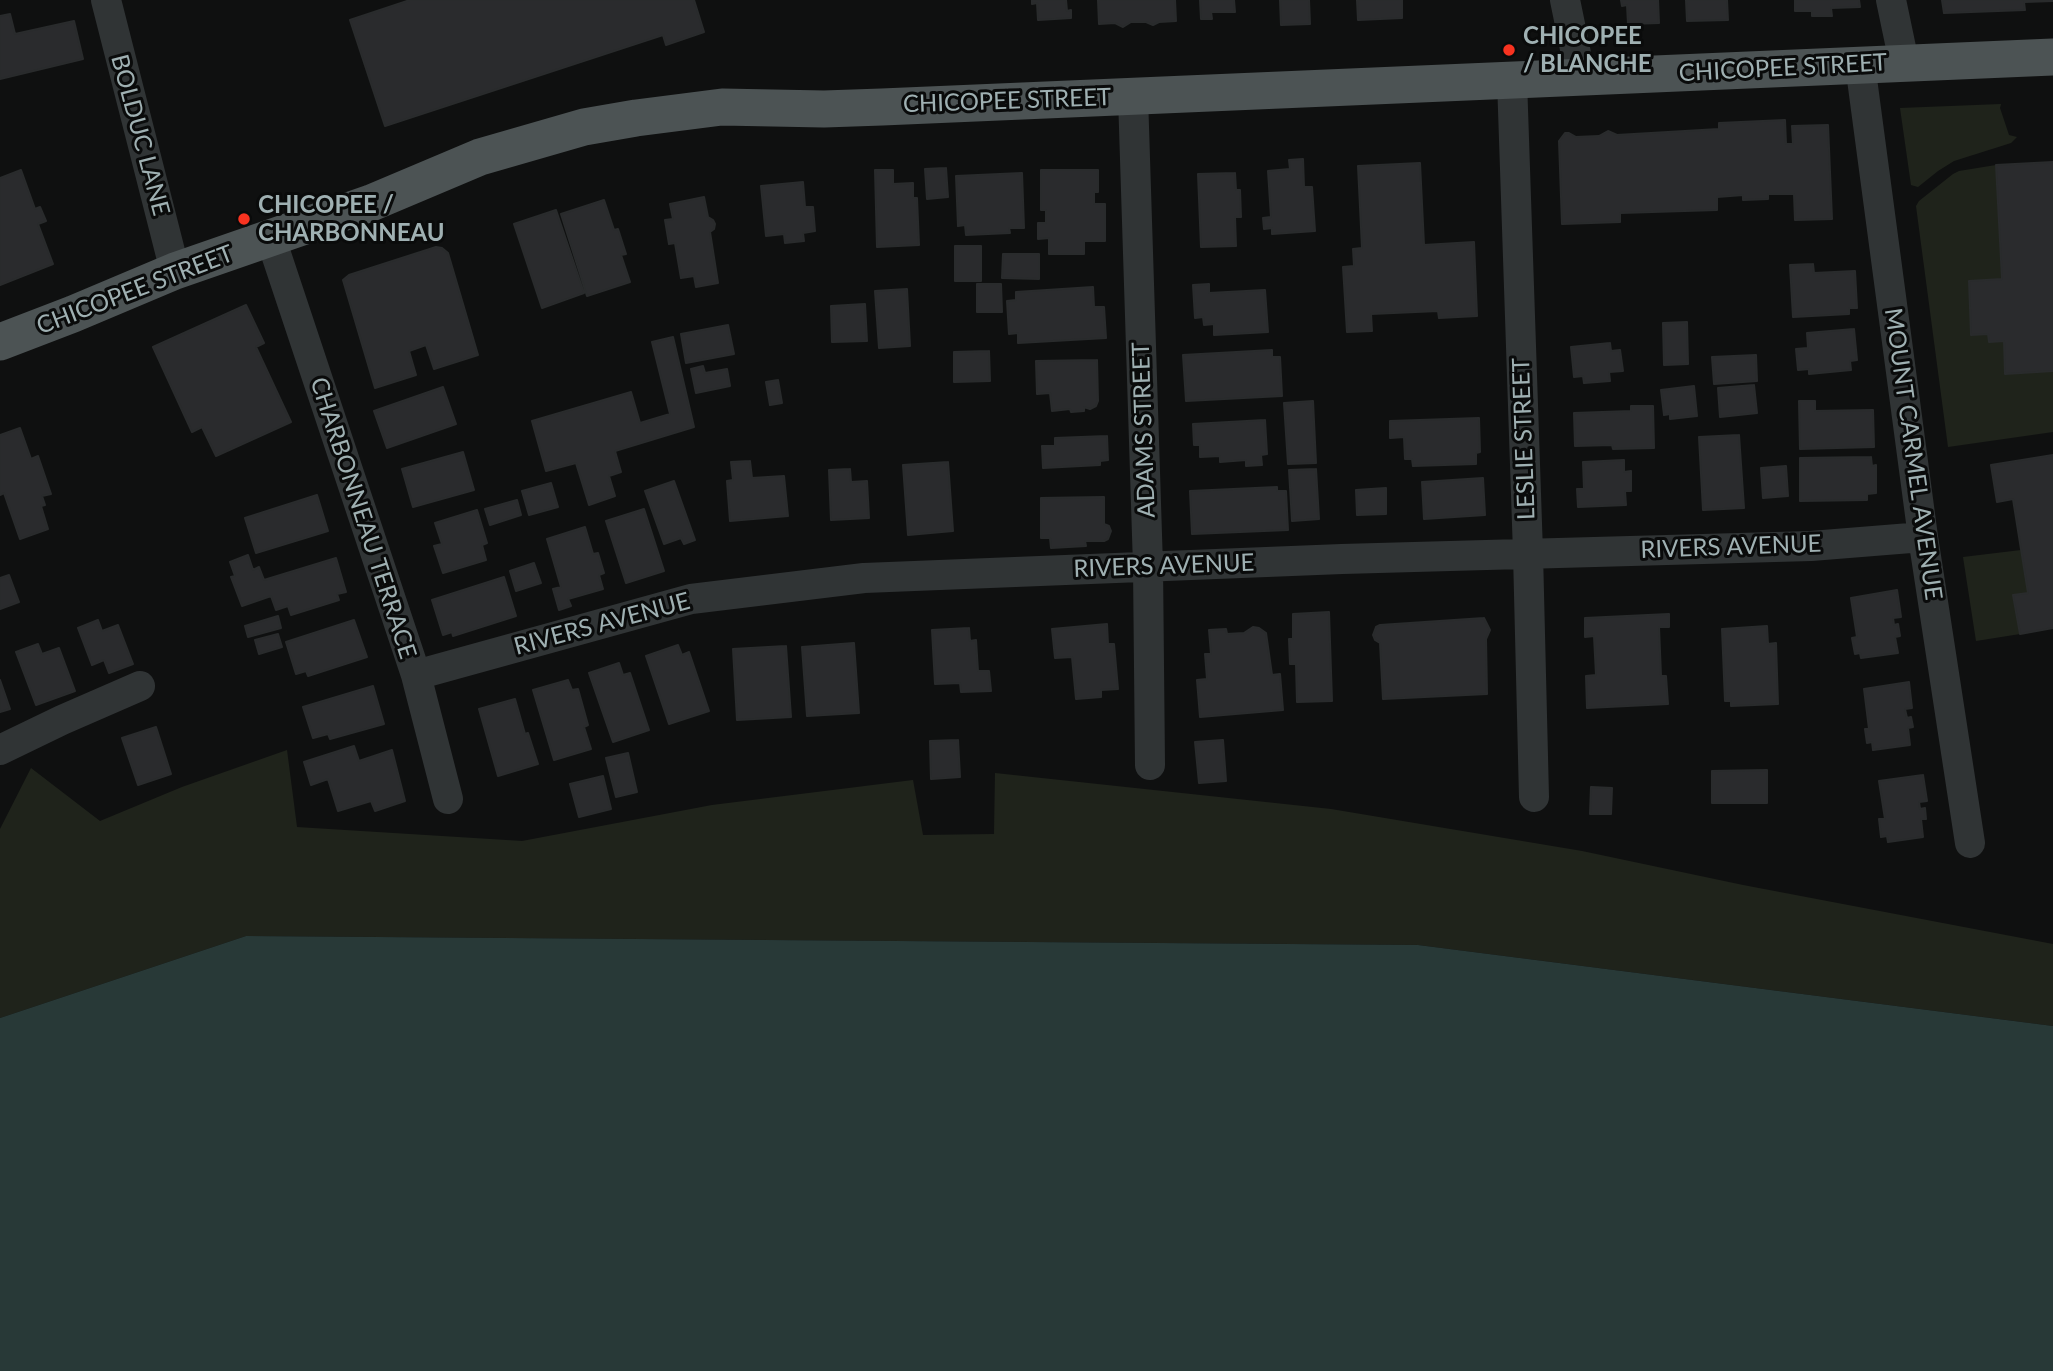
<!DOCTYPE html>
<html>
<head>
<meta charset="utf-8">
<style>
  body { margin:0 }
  canvas { display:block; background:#0f1010 }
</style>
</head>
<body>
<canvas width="2053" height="1371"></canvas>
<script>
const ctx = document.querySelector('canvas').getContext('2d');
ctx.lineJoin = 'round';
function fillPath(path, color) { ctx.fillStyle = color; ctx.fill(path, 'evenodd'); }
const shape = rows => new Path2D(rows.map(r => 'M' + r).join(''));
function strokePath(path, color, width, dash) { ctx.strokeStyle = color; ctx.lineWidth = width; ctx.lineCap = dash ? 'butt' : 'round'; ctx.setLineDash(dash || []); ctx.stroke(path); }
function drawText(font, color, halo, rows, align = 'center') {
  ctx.font = font + ' Lato,sans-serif'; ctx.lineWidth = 6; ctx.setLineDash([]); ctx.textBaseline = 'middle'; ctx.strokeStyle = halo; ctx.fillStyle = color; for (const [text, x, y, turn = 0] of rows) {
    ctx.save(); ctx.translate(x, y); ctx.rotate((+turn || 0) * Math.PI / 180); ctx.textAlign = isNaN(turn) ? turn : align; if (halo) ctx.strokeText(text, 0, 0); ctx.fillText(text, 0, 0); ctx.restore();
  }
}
fillPath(shape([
  [2001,104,2000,108,2009,135,2017,137,2011,143,1954,161,1938,171,1918,187,1911,185,1900,108],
  [1996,165,2002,279,1969,281,1971,335,1988,334,1989,342,2004,341,2006,374,2053,371,2053,432,1948,447,1916,206,1919,201,1953,174,1959,171],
  [2021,550,2028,593,2013,596,2020,634,1976,641,1963,557],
  [287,750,297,827,522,841,712,805,913,780,923,835,994,834,995,773,1331,809,1582,851,1743,885,2053,944,2053,1026,1418,945,246,936,0,1018,0,829,31,768,100,821,182,787]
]), '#1f231b');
fillPath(shape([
  [246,936,1418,945,2053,1026,2053,1371,0,1371,0,1018]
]), '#283937');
const building = shape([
  [410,0,694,0,704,32,666,45,663,35,385,126,350,20,410,0],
  [1032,0,1066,0,1067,11,1071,10,1071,18,1038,20,1037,3,1032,4,1032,0],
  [1098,0,1175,0,1176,21,1159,22,1153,25,1146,22,1131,22,1123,27,1115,23,1099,24,1098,0],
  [1200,0,1234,0,1235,12,1211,12,1212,19,1201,19,1200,0],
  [1280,0,1309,0,1310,24,1281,25,1280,0],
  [1357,0,1402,0,1402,18,1358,20,1357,0],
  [1621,0,1658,0,1659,23,1628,24,1627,5,1622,6,1621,0],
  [1686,0,1727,0,1728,20,1687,21,1686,0],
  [1795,0,1859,0,1860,7,1831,8,1832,16,1812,16,1812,11,1795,11,1795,0],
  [1942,0,2053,0,2053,1,2024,2,2025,10,1944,13,1942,0],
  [10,14,15,34,74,21,83,59,0,79,0,16,10,14],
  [1785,120,1786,144,1793,144,1792,126,1828,125,1832,219,1795,220,1794,194,1768,194,1768,199,1743,200,1743,195,1717,197,1717,210,1620,213,1620,222,1562,224,1559,141,1565,133,1569,133,1576,137,1599,136,1608,131,1617,135,1719,129,1719,123,1785,120],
  [1303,159,1304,187,1312,187,1315,231,1272,234,1272,228,1264,229,1263,218,1271,217,1268,171,1290,169,1289,160,1303,159],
  [2053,162,2053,371,2005,374,2004,341,1989,342,1988,334,1971,335,1969,281,2002,279,1996,165,2053,162],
  [1420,163,1424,245,1474,242,1477,316,1439,318,1438,311,1371,314,1372,331,1347,332,1343,267,1354,266,1353,249,1362,248,1358,166,1420,163],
  [946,168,948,197,927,199,925,169,946,168],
  [21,170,35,209,40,207,46,221,38,224,53,264,0,285,0,178,21,170],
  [875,170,893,170,893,184,913,183,913,198,917,198,919,245,877,247,875,170],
  [1041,170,1098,170,1098,192,1094,192,1094,204,1105,204,1105,241,1084,241,1084,254,1049,254,1049,238,1038,239,1038,223,1046,223,1046,210,1041,210,1041,170],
  [1022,173,1024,228,1009,228,1010,233,966,235,965,225,958,226,956,176,1022,173],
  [1235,173,1236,190,1240,190,1241,217,1235,217,1236,246,1201,247,1198,174,1235,173],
  [803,182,805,207,813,207,815,231,803,233,804,241,785,243,784,234,766,236,761,186,803,182],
  [704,197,708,217,713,220,715,224,714,229,710,232,718,283,696,287,694,276,681,278,675,243,669,244,665,220,673,219,670,204,704,197],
  [604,200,614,230,618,229,626,254,621,255,630,282,587,296,561,214,604,200],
  [556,210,584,293,542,308,514,224,556,210],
  [955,246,981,246,981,281,955,281,955,246],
  [436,247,442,248,448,253,478,355,434,369,426,345,409,351,416,375,375,388,343,280,349,275,436,247],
  [1003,254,1039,254,1039,279,1002,278,1003,254],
  [1813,264,1814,273,1855,271,1857,308,1849,308,1849,314,1793,317,1790,265,1813,264],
  [977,284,1001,284,1002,312,977,312,977,284],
  [1209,284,1209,293,1265,290,1268,332,1214,335,1214,324,1204,325,1203,317,1195,318,1193,285,1209,284],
  [1093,287,1094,307,1104,307,1106,338,1018,343,1018,333,1009,334,1007,301,1016,300,1016,292,1093,287],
  [907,289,910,346,879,348,875,291,907,289],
  [865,304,867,341,832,342,831,306,865,304],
  [246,305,264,343,256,347,291,422,216,456,202,427,192,432,153,347,246,305],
  [1687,322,1688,364,1664,365,1663,323,1687,322],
  [728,325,734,354,686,363,681,334,728,325],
  [1854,329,1857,360,1850,361,1851,370,1809,374,1809,369,1798,370,1796,349,1808,348,1807,333,1854,329],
  [673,337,694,427,615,451,621,472,609,476,615,496,589,505,576,463,546,471,532,421,631,392,640,423,670,414,652,342,673,337],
  [1610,343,1611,351,1620,350,1623,371,1609,372,1610,381,1584,383,1583,376,1574,377,1571,347,1610,343],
  [1272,350,1272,357,1280,357,1282,396,1186,401,1183,355,1272,350],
  [989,351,990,381,954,382,954,352,989,351],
  [1756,355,1757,381,1714,384,1712,357,1756,355],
  [1097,360,1098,401,1096,406,1090,409,1084,407,1084,411,1071,412,1070,409,1052,411,1050,393,1037,394,1036,361,1097,360],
  [703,366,705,373,727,369,730,386,696,393,691,369,703,366],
  [778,380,782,403,770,405,766,382,778,380],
  [1754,385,1757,413,1720,417,1718,388,1754,385],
  [1694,386,1697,416,1670,419,1670,414,1664,415,1661,390,1694,386],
  [443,387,456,424,387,448,374,411,443,387],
  [1313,401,1316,463,1288,464,1284,403,1313,401],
  [1799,401,1815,401,1815,411,1873,410,1874,447,1800,449,1799,401],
  [1631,406,1653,406,1654,448,1613,449,1612,445,1575,446,1574,413,1631,411,1631,406],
  [1479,418,1480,452,1476,453,1476,464,1413,466,1412,459,1405,459,1404,437,1390,438,1390,421,1479,418],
  [1265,420,1267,454,1261,455,1262,465,1246,466,1246,460,1220,462,1220,456,1200,457,1200,445,1194,445,1193,424,1265,420],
  [20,428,31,459,38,456,51,494,42,496,45,505,41,506,48,529,20,539,4,493,0,495,0,435,20,428],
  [1739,435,1744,508,1703,510,1699,437,1739,435],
  [1107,436,1108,460,1100,461,1100,465,1043,468,1042,446,1055,446,1055,438,1107,436],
  [463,452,474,490,413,507,402,469,463,452],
  [2053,455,2053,628,2020,634,2013,595,2028,593,2013,499,1997,502,1991,465,2053,455],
  [1871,457,1872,466,1876,465,1876,493,1867,494,1867,500,1800,501,1800,458,1871,457],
  [1624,460,1624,472,1631,471,1631,491,1625,491,1626,505,1578,507,1577,489,1584,489,1583,462,1624,460],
  [750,461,752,478,784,476,788,516,730,521,727,481,733,480,731,462,750,461],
  [948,462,953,531,908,535,903,465,948,462],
  [1786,466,1788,496,1763,498,1761,468,1786,466],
  [850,469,851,482,867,481,869,518,831,520,829,470,850,469],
  [1316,469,1319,519,1292,521,1289,470,1316,469],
  [1483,478,1485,515,1424,519,1422,482,1483,478],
  [674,481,695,540,684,544,681,538,664,544,645,491,674,481],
  [551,483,558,507,529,515,522,491,551,483],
  [1277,487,1277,491,1286,491,1288,530,1192,534,1190,491,1277,487],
  [1386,488,1386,514,1357,515,1356,490,1386,488],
  [317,495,328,531,256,553,245,518,317,495],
  [1104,497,1104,524,1109,526,1111,531,1108,539,1104,541,1085,541,1086,546,1051,548,1050,538,1041,538,1041,498,1104,497],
  [517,500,521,515,490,525,485,509,517,500],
  [644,509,664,571,626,583,606,521,644,509],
  [477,510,487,543,482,545,486,560,443,573,434,546,442,544,435,523,477,510],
  [585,527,593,554,598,553,604,573,599,575,603,589,568,599,571,606,559,610,553,589,561,587,547,539,585,527],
  [248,555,253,570,259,567,264,580,336,558,346,592,337,594,339,600,291,615,288,606,276,610,271,596,242,606,231,577,235,576,230,562,248,555],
  [534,563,541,583,516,591,510,571,534,563],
  [9,575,19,602,0,609,0,578,9,575],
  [504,577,516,616,453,636,452,632,443,635,432,600,504,577],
  [1897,590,1901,617,1893,618,1894,625,1898,624,1900,636,1895,637,1898,653,1861,658,1860,653,1855,654,1852,638,1857,637,1851,598,1897,590],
  [1329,612,1332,701,1297,702,1296,664,1290,664,1289,639,1293,639,1293,614,1329,612],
  [1669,614,1669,627,1659,627,1661,676,1666,676,1668,704,1587,708,1586,676,1596,675,1594,636,1585,637,1585,618,1669,614],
  [278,616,281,628,248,637,245,626,278,616],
  [1484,618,1490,630,1486,639,1487,694,1383,699,1380,643,1375,640,1373,635,1376,627,1380,625,1484,618],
  [98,620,102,631,118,625,133,664,109,673,104,660,92,665,78,628,98,620],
  [354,620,367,657,308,676,306,671,296,674,286,642,354,620],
  [1107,624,1108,644,1114,644,1118,689,1101,690,1101,697,1076,699,1072,657,1055,658,1052,629,1107,624],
  [1767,626,1768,644,1776,643,1778,704,1731,706,1731,701,1725,701,1722,629,1767,626],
  [1253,627,1259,628,1266,633,1272,675,1280,674,1283,710,1200,717,1197,680,1207,679,1205,654,1211,654,1209,630,1226,629,1227,634,1244,633,1253,627],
  [969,628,970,641,976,640,978,671,989,671,991,691,961,692,960,683,935,684,932,630,969,628],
  [278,634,282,647,259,654,255,640,278,634],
  [854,643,859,713,807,716,802,647,854,643],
  [38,644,42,654,59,648,75,691,36,705,16,652,38,644],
  [678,645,682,655,689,652,709,711,669,724,646,656,678,645],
  [786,646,791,717,737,720,733,649,786,646],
  [619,663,623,675,630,673,649,730,613,742,589,673,619,663],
  [0,680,10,709,0,712,0,680],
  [568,680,572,690,578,689,588,725,584,727,591,749,554,760,533,690,568,680],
  [1909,682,1912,708,1905,709,1907,718,1911,717,1913,727,1908,728,1910,745,1873,750,1872,742,1867,743,1865,729,1869,729,1864,689,1909,682],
  [373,686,384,724,330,739,328,734,313,738,303,707,373,686],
  [515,699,525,734,528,733,538,764,498,776,479,709,515,699],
  [156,727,171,774,138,785,122,738,156,727],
  [958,740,960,777,931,779,930,741,958,740],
  [1223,740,1226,781,1199,783,1195,742,1223,740],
  [354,746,359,761,392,750,405,801,375,811,371,801,338,811,328,779,311,785,304,762,354,746],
  [628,753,637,792,616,797,606,758,628,753],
  [1767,770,1767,803,1712,803,1712,771,1767,770],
  [1923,775,1927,801,1919,802,1920,809,1925,808,1926,819,1921,819,1923,837,1888,842,1887,836,1881,837,1879,819,1885,819,1879,781,1923,775],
  [603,776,611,809,579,817,570,784,603,776],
  [1591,787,1612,788,1611,814,1590,814,1591,787]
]);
fillPath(building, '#2a2b2d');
strokePath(building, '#292b2c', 2);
strokePath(shape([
  [106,0,175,271],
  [1565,0,1581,78],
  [1891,0,1904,62],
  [1860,64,1923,537,1970,843],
  [1512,80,1528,553,1534,797],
  [1133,96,1148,566,1150,765],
  [271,239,416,675,448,799],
  [416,675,691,599,864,578,1342,559,1811,546,1923,537],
  [0,750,62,720,140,686]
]), '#303435', 30);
strokePath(shape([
  [0,342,73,314,175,271,371,203,480,157,584,127,636,118,722,107,824,109,882,107,2053,57]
]), '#4c5354', 37);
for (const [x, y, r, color] of [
  [1509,50,7,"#f83320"],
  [244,219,7,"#f83320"]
]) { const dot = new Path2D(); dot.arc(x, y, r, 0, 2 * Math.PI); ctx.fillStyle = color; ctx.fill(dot); strokePath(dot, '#0a0b0b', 2.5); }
drawText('bold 24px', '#9fb0b2', '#0a0b0b', [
  ["CHICOPEE",1523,36],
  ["/ BLANCHE",1523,64],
  ["CHICOPEE /",258,205],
  ["CHARBONNEAU",258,233]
], 'left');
drawText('24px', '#9fb0b2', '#0a0b0b', [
  ["CHICOPEE STREET",1783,68,-3],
  ["CHICOPEE STREET",1007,101,-2],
  ["BOLDUC LANE",140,135,75],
  ["CHICOPEE STREET",135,290,-21],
  ["ADAMS STREET",1144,430,-92],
  ["LESLIE STREET",1524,439,-92],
  ["MOUNT CARMEL AVENUE",1913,454,82],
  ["CHARBONNEAU TERRACE",363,518,72],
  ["RIVERS AVENUE",1731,547,-2],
  ["RIVERS AVENUE",1164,566,-2],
  ["RIVERS AVENUE",602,624,-15]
]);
</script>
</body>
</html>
